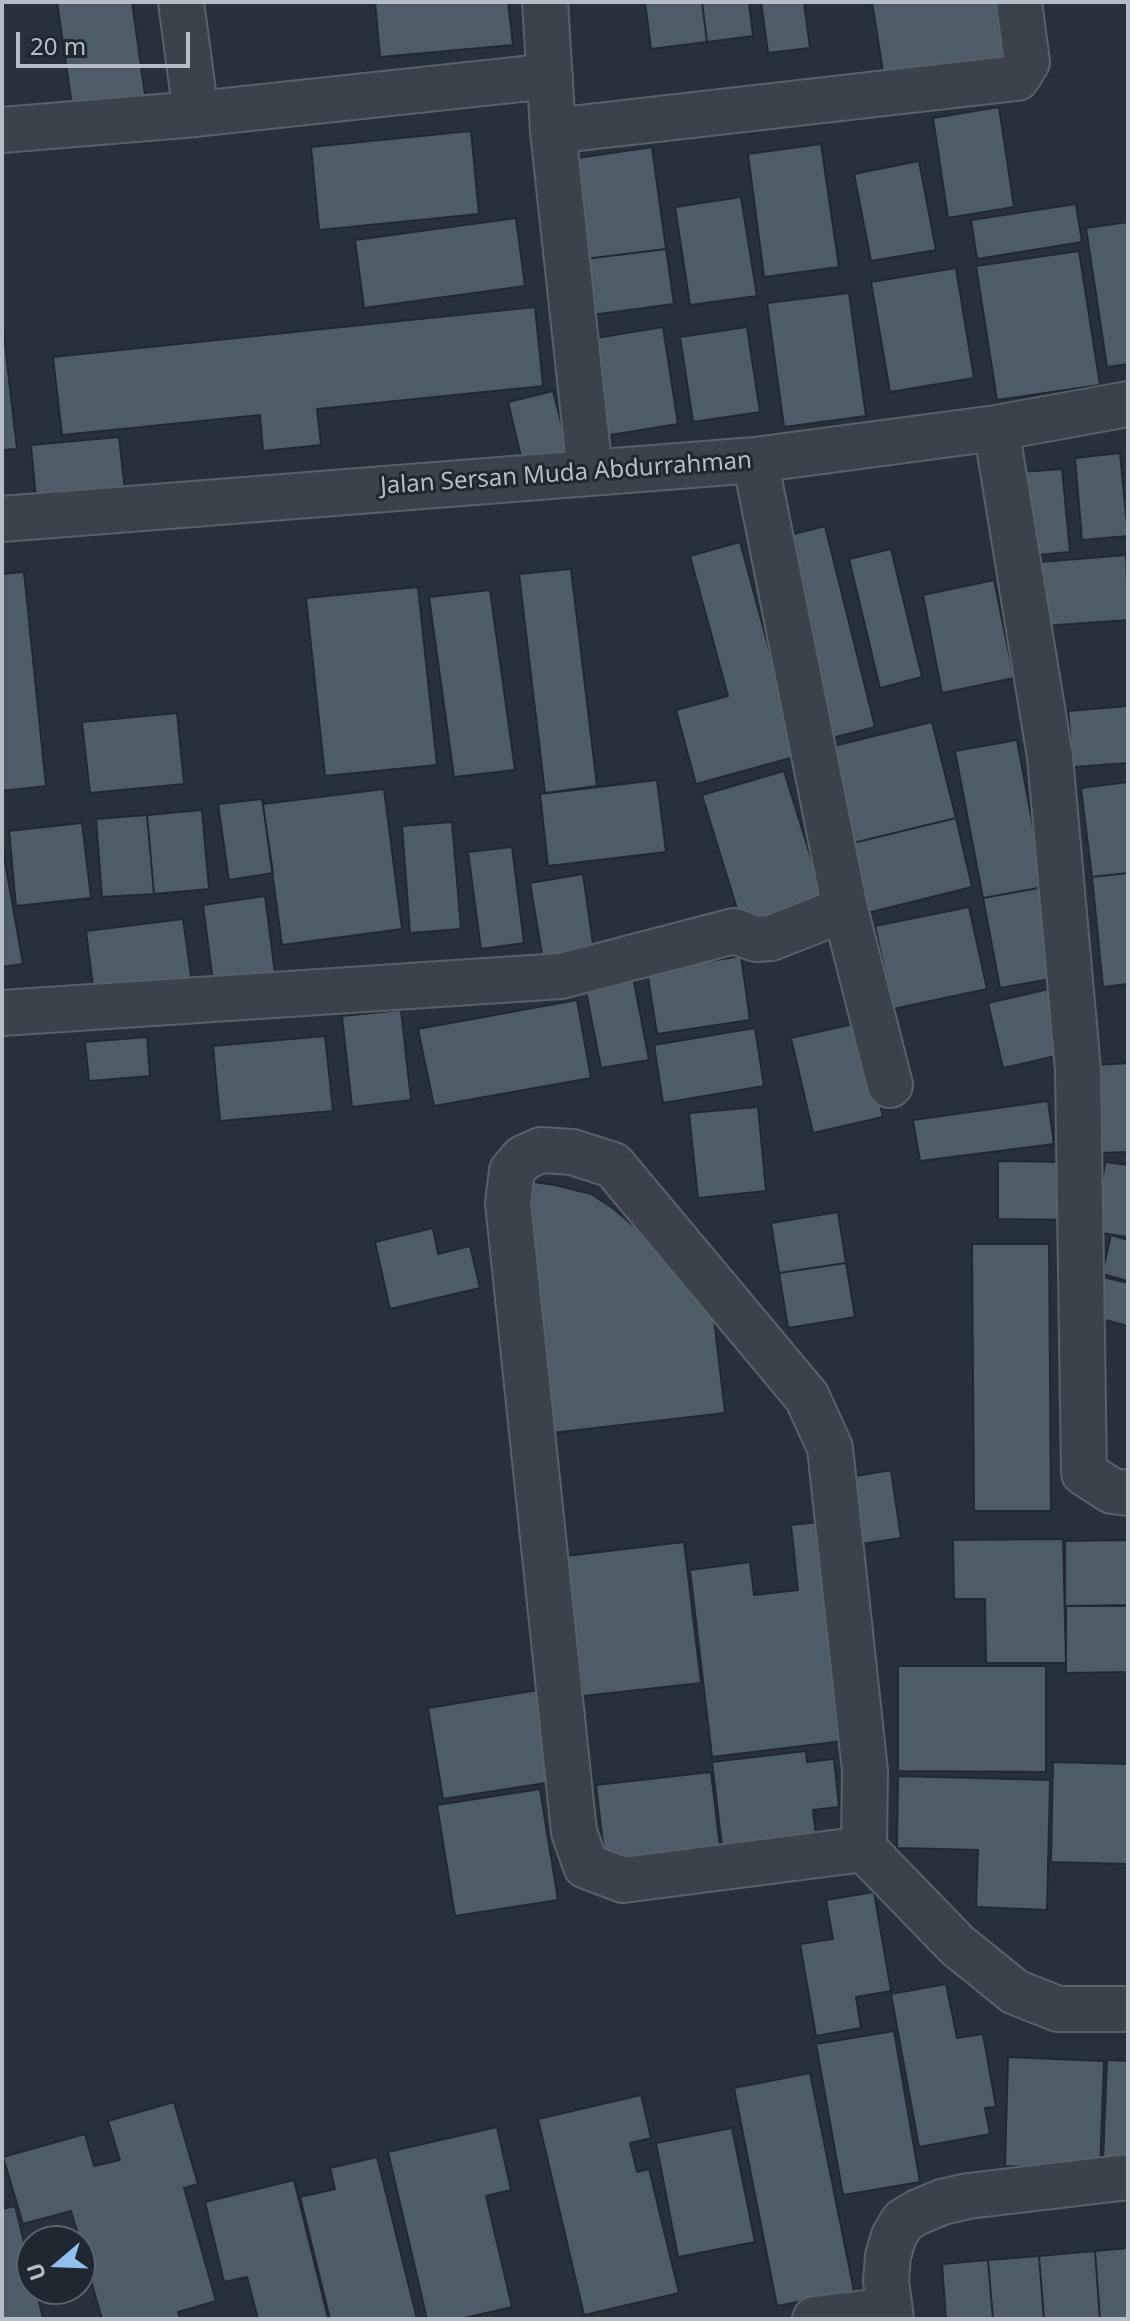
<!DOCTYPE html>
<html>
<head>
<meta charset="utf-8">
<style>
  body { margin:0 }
  #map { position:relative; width:1130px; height:2321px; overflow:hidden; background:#26313b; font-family:"Noto Sans",sans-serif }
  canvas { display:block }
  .frame { position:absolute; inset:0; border:4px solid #b5bec7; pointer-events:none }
  .north { position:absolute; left:16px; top:2225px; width:80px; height:80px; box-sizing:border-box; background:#1f2831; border:2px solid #5b646d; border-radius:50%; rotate:251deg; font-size:22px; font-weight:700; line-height:32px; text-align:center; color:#b5bec7 }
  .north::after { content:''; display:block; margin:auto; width:28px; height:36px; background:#93bfee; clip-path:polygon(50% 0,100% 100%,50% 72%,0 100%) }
  .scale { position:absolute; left:16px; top:32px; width:174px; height:36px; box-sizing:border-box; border:4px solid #b5bec7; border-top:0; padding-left:10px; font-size:24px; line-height:28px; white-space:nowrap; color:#b5bec7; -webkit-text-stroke:6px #1f2831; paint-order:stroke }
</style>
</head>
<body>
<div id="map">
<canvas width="1130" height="2321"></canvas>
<div class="frame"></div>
<div class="north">U</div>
<div class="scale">20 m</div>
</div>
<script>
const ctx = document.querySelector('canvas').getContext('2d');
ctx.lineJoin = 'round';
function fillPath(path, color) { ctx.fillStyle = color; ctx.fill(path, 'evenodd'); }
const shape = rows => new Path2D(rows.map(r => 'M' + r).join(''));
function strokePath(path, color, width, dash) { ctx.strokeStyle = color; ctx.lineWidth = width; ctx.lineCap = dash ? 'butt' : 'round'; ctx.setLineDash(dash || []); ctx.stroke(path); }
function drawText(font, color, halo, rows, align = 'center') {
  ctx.font = font + ' "Noto Sans",sans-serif'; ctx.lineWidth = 6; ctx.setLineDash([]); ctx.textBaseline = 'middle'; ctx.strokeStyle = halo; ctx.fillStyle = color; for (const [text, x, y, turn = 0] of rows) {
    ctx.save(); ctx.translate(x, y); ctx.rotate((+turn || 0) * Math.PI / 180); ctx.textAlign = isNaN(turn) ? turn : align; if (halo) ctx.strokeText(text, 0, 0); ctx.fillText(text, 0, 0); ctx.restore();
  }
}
const building = shape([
  [57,2,132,2,146,102,73,112,57,2],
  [375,2,508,2,513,45,380,57,375,2],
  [645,2,702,2,707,42,651,49,645,2],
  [702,2,749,2,753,36,707,42,702,2],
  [761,2,804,2,810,48,768,53,761,2],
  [872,2,996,2,1004,60,884,78,872,2],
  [999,107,1014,207,948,218,933,118,999,107],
  [471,131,479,214,319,230,311,147,471,131],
  [821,144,839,267,764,277,748,154,821,144],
  [652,147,666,249,585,259,571,159,652,147],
  [919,161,936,250,871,261,854,174,919,161],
  [741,197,757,296,690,305,675,207,741,197],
  [1076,204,1082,242,977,259,971,220,1076,204],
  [516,218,525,286,364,308,355,240,516,218],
  [1128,222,1128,364,1107,367,1086,228,1128,222],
  [666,249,674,304,591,315,585,259,666,249],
  [1079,251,1100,385,997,400,976,266,1079,251],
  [956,268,974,378,890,392,871,282,956,268],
  [849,293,866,416,784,427,767,303,849,293],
  [535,307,543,386,317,409,321,445,263,451,260,415,62,435,53,357,535,307],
  [2,319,17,449,2,450,2,319],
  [663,327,678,424,604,436,590,339,663,327],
  [747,327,760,412,693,422,680,337,747,327],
  [553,391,569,454,523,465,508,402,553,391],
  [119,437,125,491,36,499,31,445,119,437],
  [1120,453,1128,536,1082,540,1075,458,1120,453],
  [1062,469,1070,552,1027,556,1020,472,1062,469],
  [825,526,875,727,832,738,782,537,825,526],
  [740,542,798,756,696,784,676,710,728,696,690,556,740,542],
  [891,549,922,677,880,688,849,559,891,549],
  [1126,555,1128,620,1044,626,1040,562,1126,555],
  [571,569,597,786,545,793,519,574,571,569],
  [24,572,46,786,2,791,2,574,24,572],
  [994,580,1014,678,942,693,923,595,994,580],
  [418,587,437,765,325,776,306,598,418,587],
  [490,590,515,770,454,777,429,597,490,590],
  [1128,706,1128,763,1073,767,1068,711,1128,706],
  [177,713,184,784,90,793,82,722,177,713],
  [932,722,956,818,849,844,825,748,932,722],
  [1017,740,1044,887,983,898,955,751,1017,740],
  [784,771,824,900,742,925,702,795,784,771],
  [657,780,666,852,548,866,540,794,657,780],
  [1128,782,1128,873,1092,877,1081,788,1128,782],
  [384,789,402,929,282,945,263,804,384,789],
  [262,799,273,873,229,880,218,804,262,799],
  [202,810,209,889,154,894,147,815,202,810],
  [147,815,154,894,102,897,96,819,147,815],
  [956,818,972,887,867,913,849,844,956,818],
  [452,822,461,929,410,933,402,826,452,822],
  [82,823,91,898,16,906,9,831,82,823],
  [2,845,23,964,2,967,2,845],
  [512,847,524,943,481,949,468,852,512,847],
  [1128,873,1128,984,1103,987,1092,877,1128,873],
  [583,874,595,958,544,966,530,883,583,874],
  [1044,887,1062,977,1000,988,983,898,1044,887],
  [265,896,275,973,213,982,203,905,265,896],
  [969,907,987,989,893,1009,875,926,969,907],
  [183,919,192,983,94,994,86,931,183,919],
  [741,956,750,1020,657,1034,647,971,741,956],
  [633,977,649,1060,601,1068,585,986,633,977],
  [1049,989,1065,1054,1003,1068,988,1003,1049,989],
  [577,1000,591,1078,434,1106,418,1029,577,1000],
  [401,1010,411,1100,352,1107,342,1016,401,1010],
  [862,1022,883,1117,813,1133,791,1038,862,1022],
  [755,1028,764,1086,663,1103,654,1045,755,1028],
  [325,1036,333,1111,220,1121,213,1046,325,1036],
  [147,1037,150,1076,89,1081,85,1042,147,1037],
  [1128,1063,1128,1152,1101,1153,1096,1065,1128,1063],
  [1048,1101,1054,1144,920,1161,913,1120,1048,1101],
  [758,1107,766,1191,698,1198,689,1113,758,1107],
  [998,1161,1069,1162,1069,1220,998,1219,998,1161],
  [1105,1162,1128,1165,1128,1237,1095,1232,1105,1162],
  [512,1179,555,1185,591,1194,614,1209,644,1235,714,1319,725,1413,543,1434,512,1179],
  [838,1212,846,1263,779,1273,771,1223,838,1212],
  [433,1228,438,1254,470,1246,480,1288,390,1309,375,1242,433,1228],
  [1111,1235,1128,1240,1128,1281,1102,1274,1111,1235],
  [972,1244,1049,1244,1051,1511,974,1511,972,1244],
  [846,1263,855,1317,788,1328,779,1273,846,1263],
  [1103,1277,1128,1283,1128,1326,1093,1317,1103,1277],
  [891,1470,901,1538,861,1544,850,1477,891,1470],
  [818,1522,843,1741,712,1757,690,1570,750,1562,754,1595,798,1590,791,1525,818,1522],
  [1063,1539,1066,1663,986,1663,985,1599,954,1599,953,1540,1063,1539],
  [1128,1540,1128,1605,1065,1606,1065,1541,1128,1540],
  [684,1542,701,1683,583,1696,566,1556,684,1542],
  [1066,1606,1128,1606,1128,1672,1066,1673,1066,1606],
  [898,1666,1046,1666,1046,1772,898,1771,898,1666],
  [538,1690,552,1782,443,1799,428,1708,538,1690],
  [806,1751,807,1762,834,1759,839,1807,813,1810,817,1845,723,1855,712,1762,806,1751],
  [1053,1762,1128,1764,1128,1864,1051,1862,1053,1762],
  [711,1772,721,1856,606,1868,596,1785,711,1772],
  [898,1776,1050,1780,1047,1910,976,1907,978,1850,897,1848,898,1776],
  [540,1789,558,1900,455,1916,437,1805,540,1789],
  [874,1892,891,1991,856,1997,861,2028,816,2036,800,1944,833,1939,826,1900,874,1892],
  [946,1984,957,2038,983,2034,996,2107,985,2108,990,2134,919,2147,891,1994,946,1984],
  [894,2031,920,2182,843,2195,816,2044,894,2031],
  [1008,2057,1104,2061,1100,2170,1005,2166,1008,2057],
  [1107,2060,1128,2061,1128,2163,1103,2162,1107,2060],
  [810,2073,854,2291,777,2306,734,2088,810,2073],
  [641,2095,651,2138,630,2143,637,2172,649,2169,679,2293,584,2315,538,2119,641,2095],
  [174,2102,198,2184,184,2188,216,2301,178,2312,180,2319,102,2319,71,2211,23,2224,3,2157,85,2134,94,2166,120,2160,108,2121,174,2102],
  [497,2127,511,2190,486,2196,512,2307,460,2319,427,2319,388,2152,497,2127],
  [732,2128,755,2242,678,2257,656,2143,732,2128],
  [377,2157,417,2319,330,2319,300,2197,335,2189,330,2168,377,2157],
  [294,2180,328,2318,258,2319,247,2277,224,2282,205,2202,294,2180],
  [15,2206,32,2274,32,2289,36,2289,43,2319,2,2319,2,2209,15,2206],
  [1128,2248,1128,2319,1100,2319,1095,2251,1128,2248],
  [1095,2251,1100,2319,1044,2319,1039,2256,1095,2251],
  [1039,2256,1044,2319,993,2319,988,2260,1039,2256],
  [988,2260,993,2319,946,2319,942,2264,988,2260]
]);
fillPath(building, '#4e5c67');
strokePath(building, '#212a33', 2);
const minor = shape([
  [181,2,196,114,550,76],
  [545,2,553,131,590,472],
  [2,130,196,114],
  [553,131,1017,78,1027,62,1019,2],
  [996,428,1050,757,1078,1070,1084,1473,1112,1491,1128,1493],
  [755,460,845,909,890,1085],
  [2,519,755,460,996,428,1128,404],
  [2,1013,561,976,734,931,756,939,771,938,845,909],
  [864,1849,623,1880,586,1866,574,1832,508,1203,512,1171,523,1158,541,1150,572,1152,613,1165,807,1397,830,1448,865,1771,864,1849,957,1945,1015,1992,1058,2009,1128,2009],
  [815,2319,890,2310],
  [891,2319,886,2281,888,2256,894,2236,903,2221,918,2212,942,2202,968,2196,1128,2177]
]);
strokePath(minor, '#58616a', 48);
strokePath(minor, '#3a434c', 44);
drawText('24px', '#b5bec7', '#1f2831', [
  ["Jalan Sersan Muda Abdurrahman",566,474,-4]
]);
</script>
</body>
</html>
